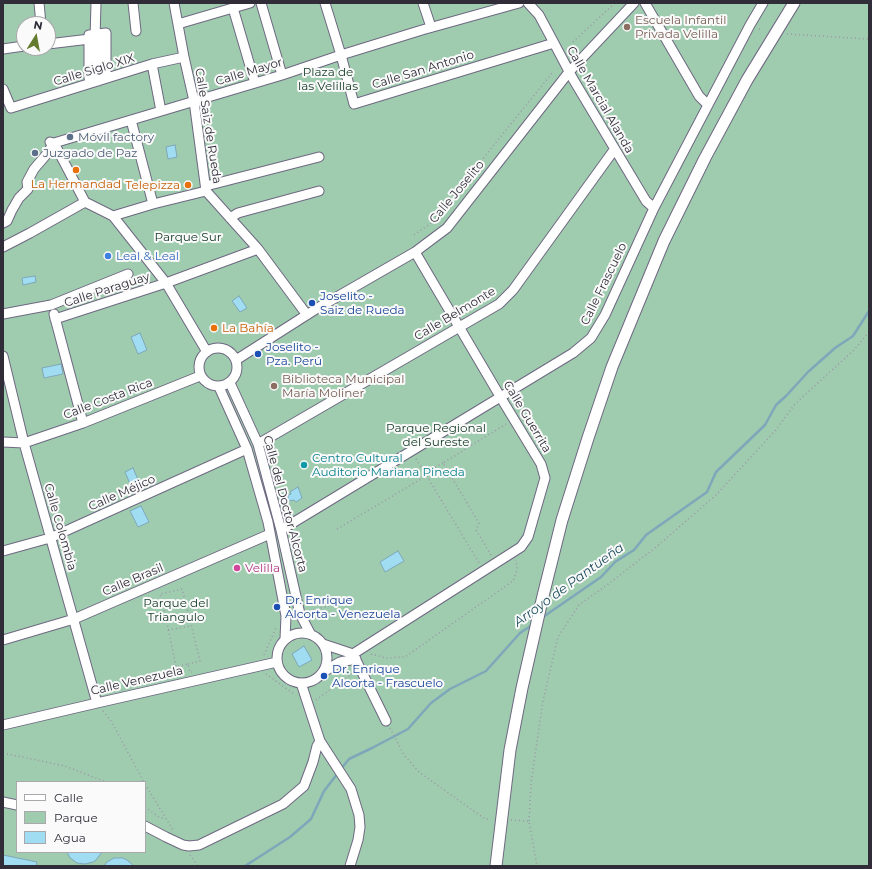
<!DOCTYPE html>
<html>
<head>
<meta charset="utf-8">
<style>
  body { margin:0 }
  #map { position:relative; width:872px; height:869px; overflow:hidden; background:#eeebfc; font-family:Montserrat,sans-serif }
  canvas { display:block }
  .frame { position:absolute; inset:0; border:4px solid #302d38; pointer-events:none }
  .legend { position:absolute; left:16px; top:781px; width:130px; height:72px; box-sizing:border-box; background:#fafafa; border:1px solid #a9a8ac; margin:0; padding:5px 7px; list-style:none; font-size:12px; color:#302d38 }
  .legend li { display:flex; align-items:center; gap:8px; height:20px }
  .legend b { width:20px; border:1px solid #a9a8ac }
  .north { position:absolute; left:16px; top:16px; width:40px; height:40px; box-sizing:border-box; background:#fafafa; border:1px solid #a9a8ac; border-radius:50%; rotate:11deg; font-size:11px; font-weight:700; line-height:16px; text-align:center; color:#302d38 }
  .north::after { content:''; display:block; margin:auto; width:14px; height:18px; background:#647c2e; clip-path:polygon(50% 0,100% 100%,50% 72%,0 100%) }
</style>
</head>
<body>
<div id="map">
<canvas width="872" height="869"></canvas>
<div class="frame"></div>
<ul class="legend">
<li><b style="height:5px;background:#fff"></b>Calle</li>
<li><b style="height:11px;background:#9fcbaf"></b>Parque</li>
<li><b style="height:11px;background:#a0ddf2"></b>Agua</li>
</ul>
<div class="north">N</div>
</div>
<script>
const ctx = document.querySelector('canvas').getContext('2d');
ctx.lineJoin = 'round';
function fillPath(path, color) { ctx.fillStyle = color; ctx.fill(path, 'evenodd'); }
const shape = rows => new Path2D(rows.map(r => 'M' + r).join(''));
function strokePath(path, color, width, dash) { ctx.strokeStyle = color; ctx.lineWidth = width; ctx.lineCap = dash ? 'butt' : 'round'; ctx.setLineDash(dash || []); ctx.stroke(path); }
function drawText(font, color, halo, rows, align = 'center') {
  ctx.font = font + ' Montserrat,sans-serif'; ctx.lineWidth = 4; ctx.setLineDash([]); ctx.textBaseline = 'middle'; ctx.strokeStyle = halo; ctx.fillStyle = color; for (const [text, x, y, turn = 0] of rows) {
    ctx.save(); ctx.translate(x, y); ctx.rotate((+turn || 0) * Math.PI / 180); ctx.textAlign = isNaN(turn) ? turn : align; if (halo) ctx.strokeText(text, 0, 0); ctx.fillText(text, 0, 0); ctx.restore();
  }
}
fillPath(shape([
  [3,3,869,3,869,866,3,866],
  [24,24,48,24,48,48,24,48],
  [17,782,145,782,145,852,17,852]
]), '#9fcbaf');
const water = shape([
  [175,145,177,157,168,159,166,147,175,145],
  [35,276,36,282,23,285,22,278,35,276],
  [239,296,247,308,240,312,232,301,239,296],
  [140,333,147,350,138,354,131,337,140,333],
  [61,364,63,374,44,378,42,368,61,364],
  [133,468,139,482,131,486,125,472,133,468],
  [298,487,302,498,296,502,294,500,288,501,288,495,291,494,290,492,298,487],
  [141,506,149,522,138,527,130,511,141,506],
  [398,551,404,561,385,572,380,562,398,551],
  [304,646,312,660,299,667,292,654,304,646],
  [67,852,102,852,96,860,93,862,85,864,77,863,73,860,70,858,67,852],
  [3,855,37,862,36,866,3,866,3,855],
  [114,858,123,858,127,860,134,866,104,866,107,862,114,858]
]);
fillPath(water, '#a0ddf2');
strokePath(water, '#7ea8ba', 1);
strokePath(shape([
  [543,617,601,577,615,562,634,550,646,535,707,492,716,472,765,425,776,405,786,396,808,372,835,348,853,336,869,311],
  [341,769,349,759,372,748,408,729,431,703,450,689,486,671,520,633,532,625],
  [245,866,290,837,311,819,324,791,338,773]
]), '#7ea8ba', 2.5);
const minor = shape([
  [39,3,41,24],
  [133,3,136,31],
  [174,3,184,57,194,101,206,191,258,249,307,315],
  [261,3,282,75],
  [325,3,341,55,354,104,554,43],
  [423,3,431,27],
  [528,3,539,15,554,43,573,79,646,201,654,208],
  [645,3,699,96,708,105],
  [233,8,255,83],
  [178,24,250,3],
  [106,33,106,74,89,78,89,35,106,33],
  [95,39,96,3],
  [48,44,98,38,98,81],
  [3,49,24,46],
  [152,64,161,111],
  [3,89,11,108,152,64,184,57],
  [131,120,153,204],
  [50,142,54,143,85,202,113,216,166,283,207,352],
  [206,186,319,157],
  [113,216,153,204,206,191],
  [230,218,238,213,319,191],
  [3,223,7,221,12,210,19,198,28,189,27,182,34,169,46,155,54,143,282,75,341,55,422,30,519,3],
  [3,247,30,233,85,202],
  [3,314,51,305,128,274],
  [54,314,83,423],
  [55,319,166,283,258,249],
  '199 367a19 19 0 1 1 38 0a19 19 0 1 1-38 0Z',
  [3,356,24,443,97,703],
  [236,360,316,309,415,252,447,228,569,72,634,3],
  [230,383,258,444,281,530,300,614,310,633],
  [219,387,247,449,268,522,286,616,285,639],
  [3,442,24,443,83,423,200,376],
  [258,444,499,304,513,290,614,150],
  [281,530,573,353,591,338,605,315,654,208,750,25,763,3],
  [3,551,50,538,247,449],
  '277 658a25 25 0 1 1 50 0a25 25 0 1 1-50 0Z',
  [3,640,74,619,270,534],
  [323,644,353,654,521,547,528,537,545,478,541,464,501,398,415,252],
  [353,654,386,721],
  [323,672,340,662,356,659],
  [301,683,320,741,351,789,359,815,360,827,358,840,350,866],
  [3,725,97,703,277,662],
  [3,802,17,805],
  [145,826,166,837,183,845,189,846,199,845,283,804,304,786,313,762,317,746,320,741]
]);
const major = shape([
  [496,866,510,750,522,688,543,596,562,520,588,438,612,367,664,241,705,158,747,80,794,3]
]);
strokePath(minor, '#6e6881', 11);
strokePath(major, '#6e6881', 13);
strokePath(shape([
  [759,29,763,30],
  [787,34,869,39],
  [573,42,615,3],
  [414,235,430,224,553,72],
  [416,459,425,473],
  [443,463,425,473,479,563],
  [337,529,426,476],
  [491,555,476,530,479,523,443,463,506,424],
  [163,604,160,594,182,589,185,600],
  [309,611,329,606],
  [168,630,191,626],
  [371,654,387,658,405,657,513,581,517,570,516,560],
  [264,655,276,628],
  [188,664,200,661,185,600,163,604,176,667,188,664,190,672,192,672],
  [266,674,294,694],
  [316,700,353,673],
  [103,711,111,721,144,782],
  [390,728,404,755,419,772,485,819,491,819],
  [3,753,65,766,106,782],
  [145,784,173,830],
  [145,807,159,817,166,819],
  [511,820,529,821,537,866],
  [529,821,531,783,543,701,558,637,579,605,607,585,655,548,716,495,775,431,795,404,854,350,869,332],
  [190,855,198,866]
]), '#9a97a6', 1.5, [1, 3]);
strokePath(minor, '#fff', 9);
strokePath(major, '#fff', 11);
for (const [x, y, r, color] of [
  [627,27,4,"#8d6e63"],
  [70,137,4,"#5c6f8a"],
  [35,153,4,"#5c6f8a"],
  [76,170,4,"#e8710a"],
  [188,185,4,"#e8710a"],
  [108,256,4,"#3f7fe0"],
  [312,303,4,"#1a4fb4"],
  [214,328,4,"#e8710a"],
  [258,354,4,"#1a4fb4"],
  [274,386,4,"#8d6e63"],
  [304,465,4,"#0f9aa8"],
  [237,568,4,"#d1479c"],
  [277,607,4,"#1a4fb4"],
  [324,676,4,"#1a4fb4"]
]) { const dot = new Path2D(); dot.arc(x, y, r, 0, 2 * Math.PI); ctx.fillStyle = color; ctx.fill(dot); strokePath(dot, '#fafafa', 1.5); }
drawText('12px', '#785e54', '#fafafa', [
  ["Escuela Infantil",635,20],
  ["Privada Velilla",635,34],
  ["Biblioteca Municipal",282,379],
  ["María Moliner",282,393]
], 'left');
drawText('12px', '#302d38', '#fafafa', [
  ["Calle Siglo XIX",94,70,-17],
  ["Calle San Antonio",423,70,-17],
  ["Calle Mayor",249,72,-17],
  ["Calle Marcial Alanda",600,100,60],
  ["Calle Saiz de Rueda",208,126,81],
  ["Calle Joselito",457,192,-50],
  ["Calle Frascuelo",604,284,-64],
  ["Calle Paraguay",107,290,-18],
  ["Calle Belmonte",455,314,-31],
  ["Calle Costa Rica",108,399,-21],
  ["Calle Guerrita",527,417,59],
  ["Calle Méjico",122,493,-24],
  ["Calle del Doctor Alcorta",285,504,75],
  ["Calle Colombia",60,527,74],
  ["Calle Brasil",133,580,-23],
  ["Calle Venezuela",137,681,-13]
]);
drawText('12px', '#113924', '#fafafa', [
  ["Plaza de",328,72],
  ["las Velillas",328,86],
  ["Parque Sur",188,237],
  ["Parque Regional",436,428],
  ["del Sureste",436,442],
  ["Parque del",176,603],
  ["Triangulo",176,617]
]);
drawText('12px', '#4e5e75', '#fafafa', [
  ["Móvil factory",78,137],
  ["Juzgado de Paz",43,153]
], 'left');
drawText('12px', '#c56008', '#fafafa', [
  ["La Hermandad",76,184],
  ["Telepizza",180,185,"right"],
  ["La Bahía",222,328,"left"]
]);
drawText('12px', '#366cbe', '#fafafa', [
  ["Leal & Leal",116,256]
], 'left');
drawText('12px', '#164399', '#fafafa', [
  ["Joselito -",320,296],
  ["Saiz de Rueda",320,310],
  ["Joselito -",266,347],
  ["Pza. Perú",266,361],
  ["Dr. Enrique",285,600],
  ["Alcorta - Venezuela",285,614],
  ["Dr. Enrique",332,669],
  ["Alcorta - Frascuelo",332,683]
], 'left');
drawText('12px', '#0d838f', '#fafafa', [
  ["Centro Cultural",312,458],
  ["Auditorio Mariana Pineda",312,472]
], 'left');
drawText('12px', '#b23c85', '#fafafa', [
  ["Velilla",245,568]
], 'left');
drawText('italic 13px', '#1c4e5e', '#fafafa', [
  ["Arroyo de Pantueña",569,585,-36]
]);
</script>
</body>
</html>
